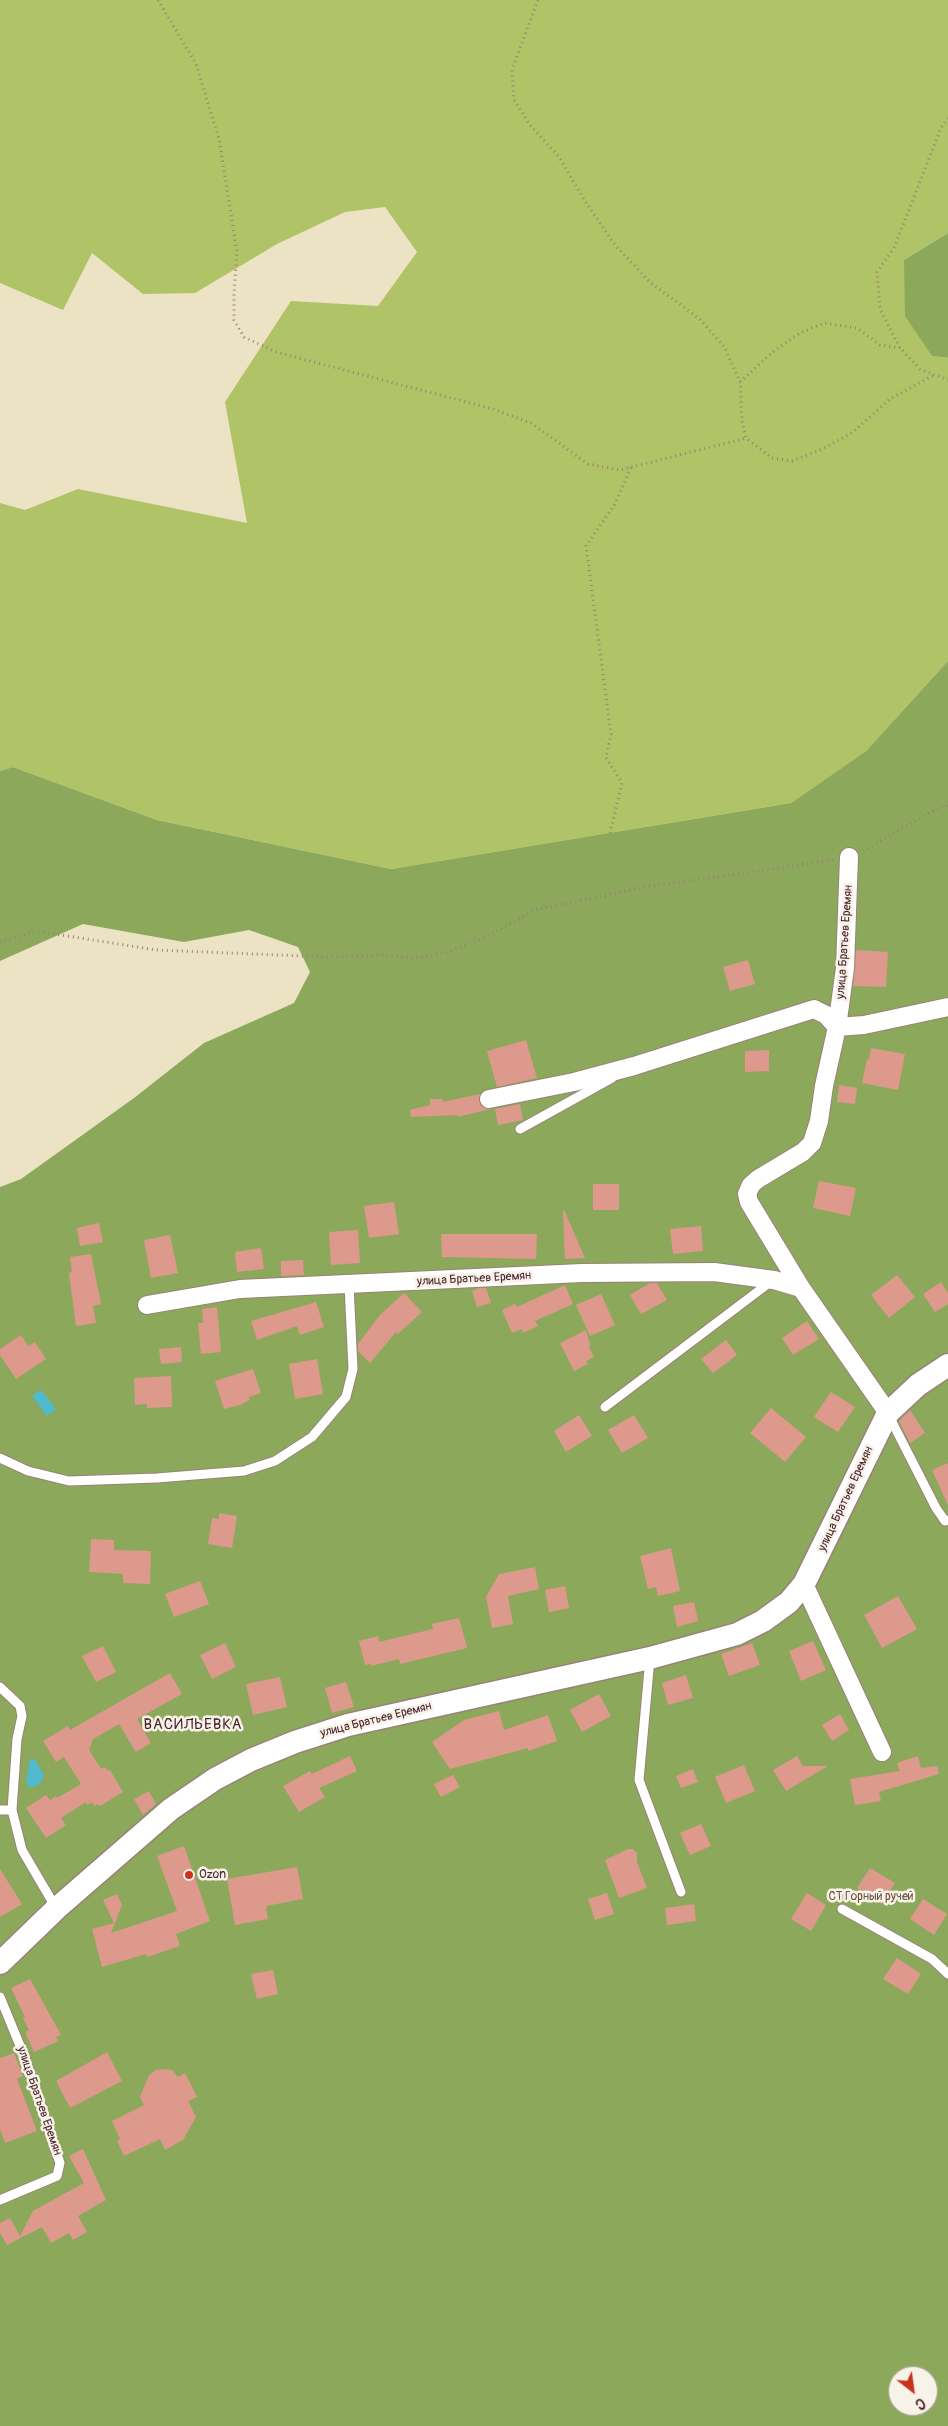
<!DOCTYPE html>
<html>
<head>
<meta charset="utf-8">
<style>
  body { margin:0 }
  #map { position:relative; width:948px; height:2426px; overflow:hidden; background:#ece3c4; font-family:Pangolin,sans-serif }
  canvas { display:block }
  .north { position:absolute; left:888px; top:2366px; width:50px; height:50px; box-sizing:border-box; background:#f7f3e8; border:1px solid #b29e9c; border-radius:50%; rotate:150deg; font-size:14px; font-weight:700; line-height:20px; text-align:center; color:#4a1f2b }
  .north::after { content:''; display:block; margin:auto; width:18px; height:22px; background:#c8321e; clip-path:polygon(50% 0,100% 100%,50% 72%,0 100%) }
</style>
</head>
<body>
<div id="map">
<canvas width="948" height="2426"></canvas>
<div class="north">С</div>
</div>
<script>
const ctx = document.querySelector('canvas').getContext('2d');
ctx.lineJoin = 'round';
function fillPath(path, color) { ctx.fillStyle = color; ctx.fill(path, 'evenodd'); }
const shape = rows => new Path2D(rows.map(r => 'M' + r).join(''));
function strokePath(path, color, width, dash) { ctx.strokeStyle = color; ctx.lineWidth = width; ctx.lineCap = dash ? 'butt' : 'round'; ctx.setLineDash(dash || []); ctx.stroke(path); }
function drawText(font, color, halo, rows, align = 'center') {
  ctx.font = font + ' Pangolin,sans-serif'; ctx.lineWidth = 5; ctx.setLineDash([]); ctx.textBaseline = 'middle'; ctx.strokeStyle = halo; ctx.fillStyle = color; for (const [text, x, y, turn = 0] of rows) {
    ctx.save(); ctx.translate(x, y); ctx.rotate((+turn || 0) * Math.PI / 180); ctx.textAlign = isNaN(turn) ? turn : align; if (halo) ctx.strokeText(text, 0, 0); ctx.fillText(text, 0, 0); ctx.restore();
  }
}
fillPath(shape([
  [0,0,948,0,948,233,904,260,932,356,948,358,948,661,866,751,791,803,391,869,157,820,13,767,0,771,0,503,25,510,78,489,247,523,225,402,291,301,378,306,417,252,385,207,345,212,277,244,195,293,143,294,92,253,63,310,0,283]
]), '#b0c366');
fillPath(shape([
  [948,233,948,358,932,356,905,316,904,260],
  [948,661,948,2426,0,2426,0,1187,21,1179,134,1098,204,1043,294,1003,310,972,298,947,249,930,184,942,83,924,0,961,0,771,13,767,157,820,391,869,791,803,866,751],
  [898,2376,928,2376,928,2406,898,2406]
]), '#8ca95b');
fillPath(shape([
  [41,1390,56,1409,47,1416,32,1396],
  [30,1759,35,1760,44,1775,40,1784,30,1788,26,1782]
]), '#51bace');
fillPath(shape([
  [856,950,888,952,886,987,853,986],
  [748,960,755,984,730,991,723,967],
  [526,1040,537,1078,497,1087,487,1051],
  [871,1048,905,1054,898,1090,862,1083,867,1059,869,1060],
  [769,1050,769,1071,745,1072,745,1051],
  [839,1085,857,1088,855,1104,837,1102],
  [480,1094,479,1101,481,1106,491,1109,457,1117,457,1115,411,1117,410,1110,430,1105,430,1099,443,1099,443,1102],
  [520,1104,523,1120,498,1125,495,1109],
  [819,1181,856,1188,850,1216,813,1208],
  [593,1184,619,1184,619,1210,593,1210],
  [394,1202,399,1234,369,1238,364,1206],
  [563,1210,564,1210,585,1258,565,1259],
  [99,1223,103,1242,80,1246,77,1228],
  [701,1226,703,1251,673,1254,670,1229],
  [358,1230,360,1263,331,1265,329,1232],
  [441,1234,537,1234,536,1259,442,1257],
  [170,1235,178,1273,151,1278,144,1240],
  [261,1248,264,1269,237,1272,235,1252],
  [91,1254,101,1304,93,1306,96,1323,76,1326,69,1273,72,1272,70,1257],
  [303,1260,304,1275,281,1276,281,1261],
  [897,1275,915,1297,889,1318,871,1295],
  [941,1282,948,1293,948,1304,935,1312,923,1294],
  [650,1283,657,1283,667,1300,641,1314,630,1295],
  [565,1285,573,1304,535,1321,538,1326,523,1333,522,1329,512,1333,502,1310,515,1304,517,1307],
  [480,1288,486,1288,491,1303,477,1307,472,1291],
  [404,1293,422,1312,398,1334,396,1332,370,1363,358,1351,358,1344,380,1315],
  [601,1294,615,1325,590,1336,576,1305],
  [316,1302,324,1327,300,1335,297,1326,257,1340,251,1321],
  [217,1307,221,1352,201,1354,198,1323,203,1323,202,1309],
  [807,1321,819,1339,793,1355,782,1338],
  [586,1330,590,1344,589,1347,594,1357,586,1361,588,1364,574,1371,560,1343],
  [21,1335,28,1346,35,1342,46,1359,16,1379,0,1355,0,1349],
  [726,1340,737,1355,713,1373,701,1359],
  [181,1347,182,1362,161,1364,159,1349],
  [317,1359,323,1394,295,1399,289,1364],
  [253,1369,261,1393,249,1397,250,1400,240,1405,224,1409,215,1381],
  [171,1376,172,1407,147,1408,147,1404,135,1405,134,1378],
  [831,1392,855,1407,838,1432,814,1417],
  [771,1408,806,1437,785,1462,750,1433],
  [910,1410,925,1433,910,1443,899,1421],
  [579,1415,592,1436,566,1452,554,1431],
  [634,1415,648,1438,622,1453,608,1430],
  [948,1463,948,1505,932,1470],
  [219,1513,237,1516,232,1548,208,1544,212,1518,219,1519],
  [91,1539,114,1540,114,1550,151,1551,150,1584,123,1583,123,1574,89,1572],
  [671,1548,680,1591,658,1596,656,1587,648,1589,640,1556],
  [535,1567,539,1589,508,1596,513,1624,492,1628,486,1597,499,1574],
  [200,1581,209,1604,174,1617,165,1594],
  [565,1586,569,1608,549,1612,545,1590],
  [898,1596,917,1629,882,1648,864,1615],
  [694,1602,698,1621,677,1627,673,1606],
  [459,1618,467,1648,400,1664,399,1659,371,1666,371,1664,365,1665,359,1641,378,1636,379,1642,433,1629,432,1624],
  [813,1641,826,1670,801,1681,789,1651],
  [225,1643,236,1667,212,1679,200,1655],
  [752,1643,760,1665,729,1676,721,1654],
  [103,1646,116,1672,96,1682,82,1656],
  [170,1673,182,1694,137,1719,151,1743,136,1752,119,1724,93,1739,89,1750,101,1769,105,1767,108,1771,110,1770,123,1792,100,1806,98,1804,95,1806,92,1802,87,1805,86,1802,61,1818,66,1825,46,1838,26,1808,46,1795,50,1800,56,1796,57,1798,81,1784,64,1757,56,1762,43,1741,68,1726,70,1730],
  [686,1675,693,1698,668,1705,662,1683],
  [280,1677,287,1707,253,1715,246,1684],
  [346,1682,354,1707,332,1713,325,1688],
  [599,1694,611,1716,582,1732,570,1710],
  [499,1711,504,1730,548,1715,557,1741,528,1751,528,1748,450,1769,432,1742,464,1720],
  [840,1714,849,1730,832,1741,822,1725],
  [350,1756,357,1771,319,1788,325,1797,299,1812,283,1786,310,1771,312,1774],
  [797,1756,803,1766,828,1766,786,1791,773,1770],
  [918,1756,921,1768,937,1766,939,1774,879,1792,881,1801,855,1805,850,1779,900,1771,897,1763],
  [744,1765,755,1791,726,1803,715,1777],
  [693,1769,698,1782,681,1788,676,1776],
  [453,1775,460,1787,441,1797,434,1784],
  [149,1791,156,1804,143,1815,134,1799],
  [701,1824,711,1846,690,1855,680,1833],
  [184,1846,210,1921,176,1934,180,1946,147,1957,146,1954,102,1967,92,1929,114,1923,103,1900,117,1894,122,1905,111,1933,177,1911,157,1856],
  [628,1849,633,1849,637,1853,637,1862,647,1888,619,1898,605,1860],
  [297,1867,303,1899,266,1906,268,1919,235,1925,227,1879],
  [870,1868,895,1883,881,1904,857,1888],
  [0,1869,22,1904,0,1917],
  [607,1893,614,1914,595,1920,588,1899],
  [807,1893,826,1905,811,1931,791,1919],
  [923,1899,947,1914,934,1935,910,1919],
  [694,1904,696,1921,667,1925,665,1908],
  [897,1958,921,1974,908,1994,883,1979],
  [273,1970,278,1994,257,1999,251,1974],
  [30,1979,61,2035,56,2037,58,2041,34,2052,25,2032,29,2030,23,2018,25,2017,11,1988],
  [107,2052,122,2081,70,2108,56,2081],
  [14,2053,23,2076,17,2079,37,2131,5,2143,0,2129,0,2058],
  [164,2069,172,2070,178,2077,185,2073,197,2097,188,2101,196,2117,183,2140,165,2150,160,2139,124,2156,117,2141,120,2139,112,2121,144,2105,140,2097,149,2075,156,2070],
  [83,2149,106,2200,78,2216,87,2232,73,2240,69,2233,51,2243,42,2227,7,2245,0,2233,0,2223,10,2218,20,2236,33,2211,84,2183,69,2156]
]), '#dd998b');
const service = shape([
  [520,1129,612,1078],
  [605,1407,773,1280],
  [889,1416,936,1508,945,1521,948,1520],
  [0,1458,28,1471,69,1481,157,1478,244,1471,275,1461,312,1437,346,1397,353,1369,349,1285],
  [650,1658,639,1780,681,1892],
  [0,1687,20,1706,22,1716,17,1739,12,1810,22,1850,56,1908],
  [0,1810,12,1810],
  [842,1909,932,1959,948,1974],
  [0,1997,25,2058,60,2163,57,2176,0,2200]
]);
const minor = shape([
  [849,857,845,968,837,1027,824,1086,819,1121,812,1143,803,1152,758,1179,751,1185,747,1194,749,1202,801,1288,888,1413],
  [489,1099,574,1082,634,1066,814,1009,826,1015,837,1027,864,1025,948,1007],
  [147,1305,240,1289,582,1273,714,1272,774,1280,801,1288],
  [804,1584,882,1752]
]);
const tertiary = shape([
  [0,1963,57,1908,171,1809,215,1779,251,1760,295,1742,348,1725,650,1658,737,1634,763,1621,789,1602,804,1584,888,1413,918,1385,948,1365]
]);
strokePath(service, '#9b8178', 11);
strokePath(minor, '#9b8178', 20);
strokePath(tertiary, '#9b8178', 25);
strokePath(shape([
  [158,0,196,64,219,139,237,252,234,294,234,320,244,337,276,352,493,409,531,423,588,464,620,470,746,438],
  [538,0,512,70,514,100,530,125,559,157,585,201,615,245,651,283,701,320,725,348,740,382,742,421,746,438,772,458,792,461,820,450,852,433,890,399,934,375],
  [948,118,941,128,894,248,877,272,880,309,900,348,920,369,948,380],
  [740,382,775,350,800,333,824,323,857,328,880,345,900,348],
  [610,833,622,783,606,758,611,734,586,546,615,504,631,467],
  [863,851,927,814,948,805],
  [0,942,36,931,156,950,328,957,382,955,415,958,448,952,484,938,535,910,645,887,833,860]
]), '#9b8178', 3, [1, 4]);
strokePath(service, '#fff', 9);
strokePath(minor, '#fff', 18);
strokePath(tertiary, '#fff', 22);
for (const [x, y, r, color] of [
  [189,1875,5,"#c8321e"]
]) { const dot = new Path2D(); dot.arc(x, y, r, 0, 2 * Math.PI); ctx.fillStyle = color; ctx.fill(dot); strokePath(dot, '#f7f3e8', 2); }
drawText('12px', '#4a1f2b', '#f7f3e8', [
  ["улица Братьев Еремян",845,942,-86],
  ["улица Братьев Еремян",474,1279,-3],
  ["улица Братьев Еремян",846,1499,-65],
  ["улица Братьев Еремян",376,1720,-14],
  ["улица Братьев Еремян",39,2101,71]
]);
drawText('12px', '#4a1f2b', '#f7f3e8', [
  ["Ozon",199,1875]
], 'left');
drawText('12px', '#69503d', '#f7f3e8', [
  ["СТ Горный ручей",871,1897]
]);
ctx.letterSpacing = '1px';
drawText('15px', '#4a1f2b', '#f7f3e8', [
  ["ВАСИЛЬЕВКА",193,1725]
]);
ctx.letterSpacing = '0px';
</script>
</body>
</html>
